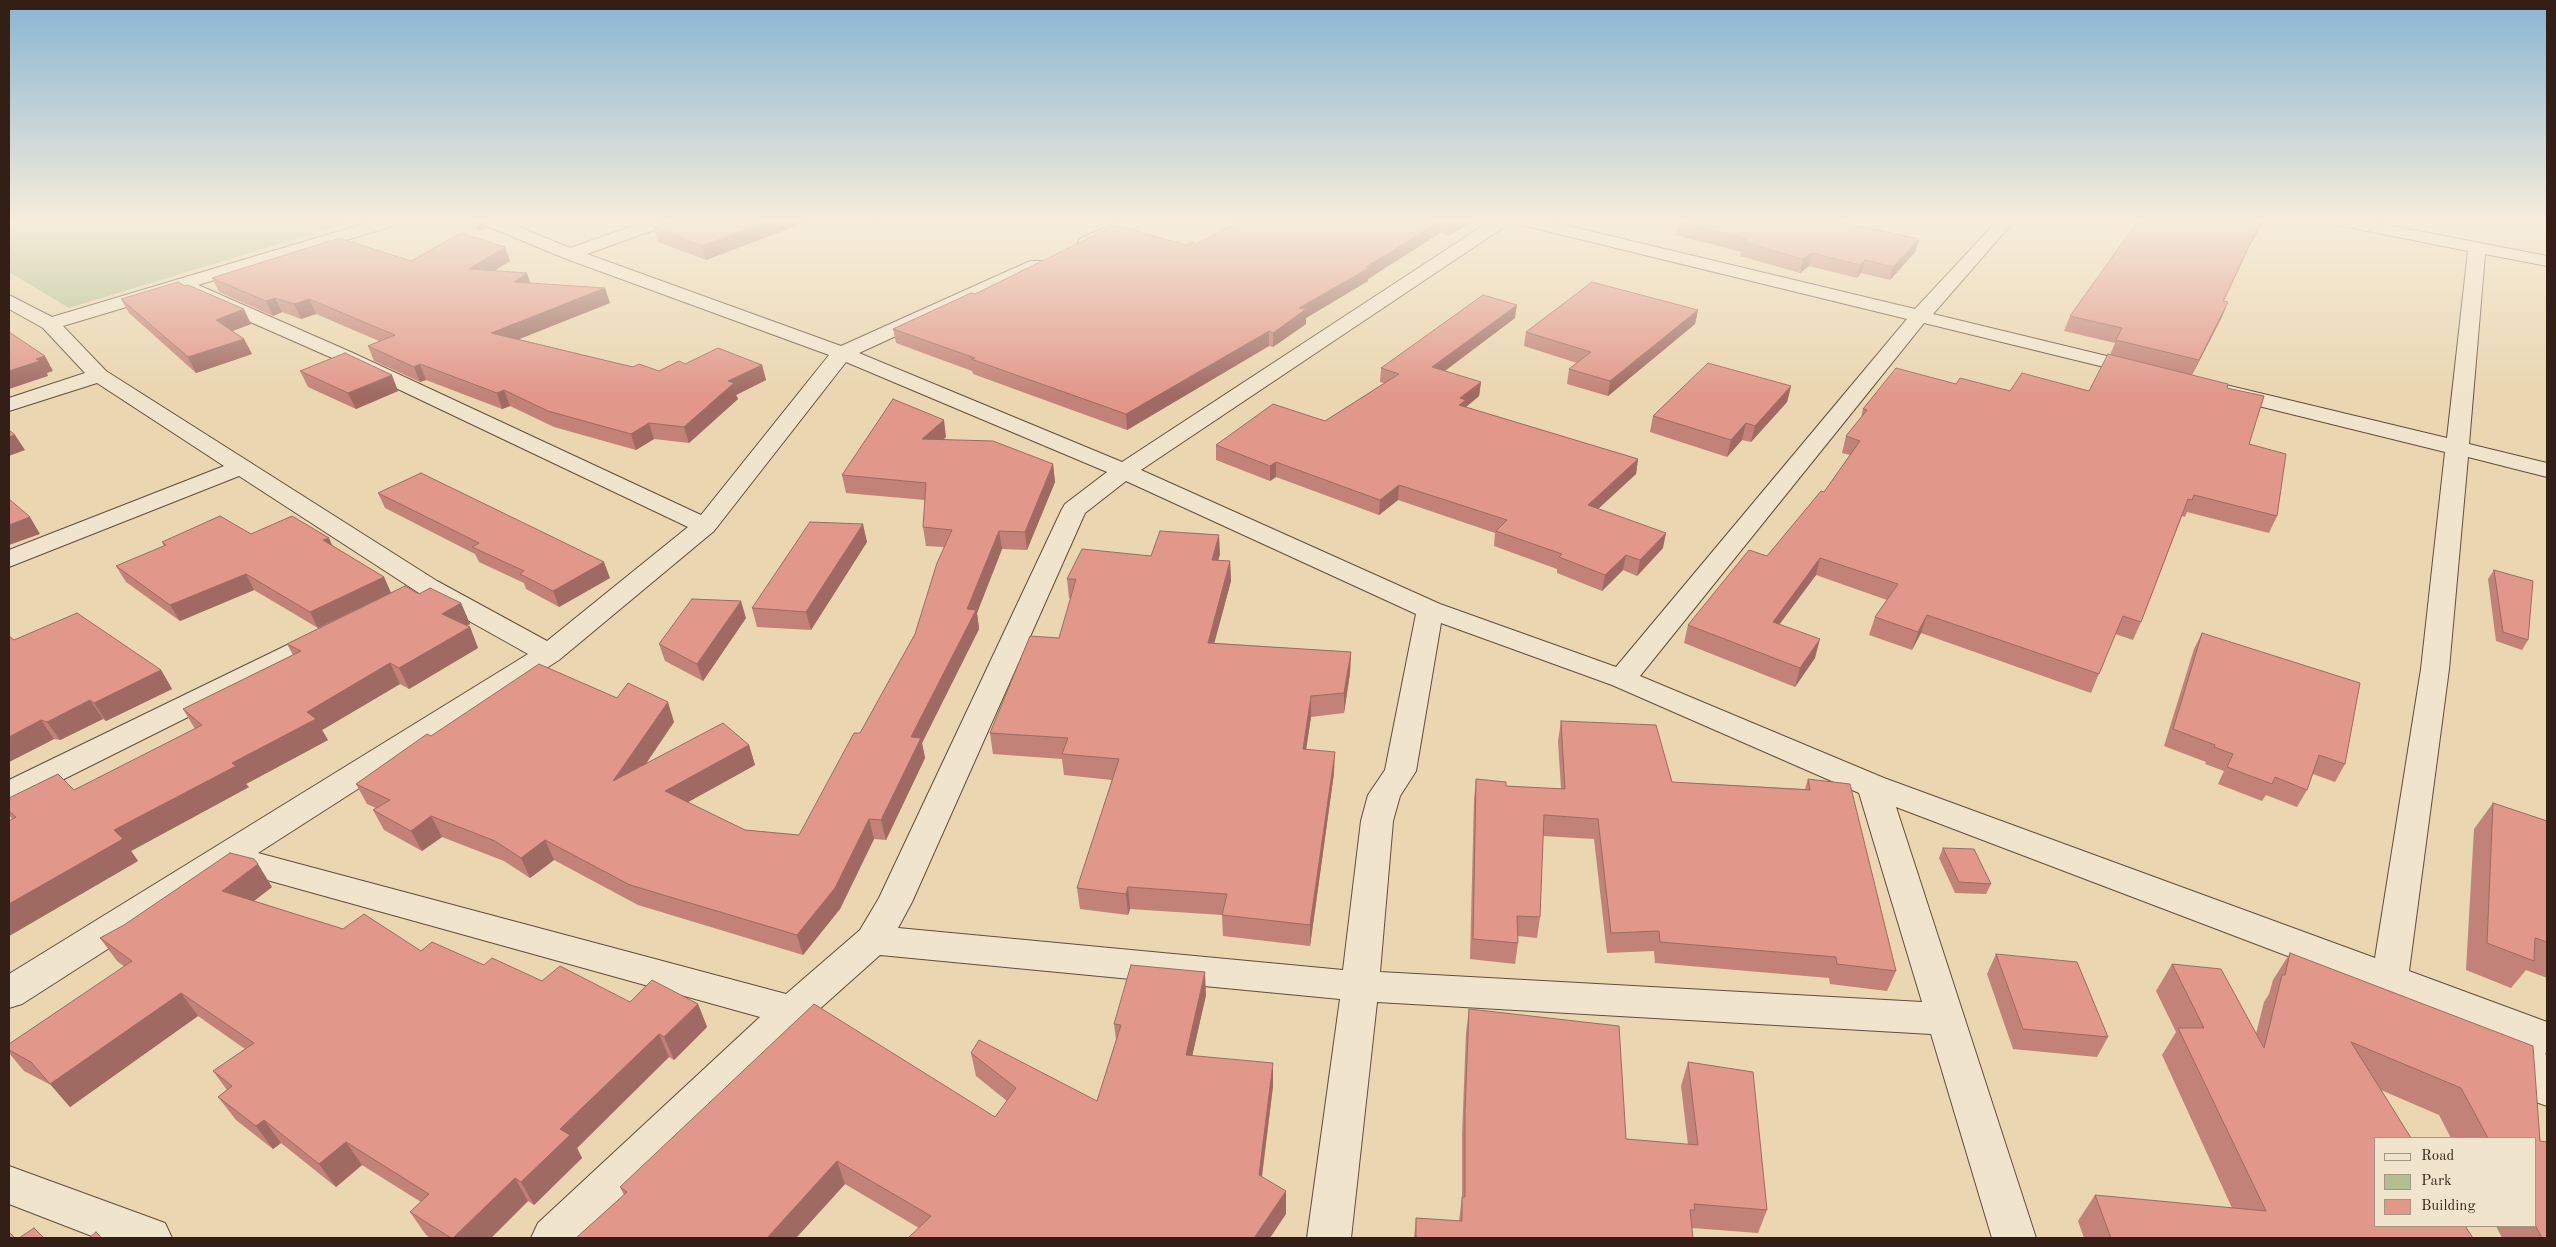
<!DOCTYPE html>
<html>
<head>
<meta charset="utf-8">
<style>
  body { margin:0 }
  #map { position:relative; width:2556px; height:1247px; overflow:hidden; background:#ead6b0; font-family:"Old Standard TT",serif }
  canvas { display:block }
  .frame { position:absolute; inset:0; border:10px solid #331f16; pointer-events:none }
  .legend { position:absolute; left:2374px; top:1137px; width:162px; height:90px; box-sizing:border-box; background:#f1e4cc; border:1px solid #a59583; margin:0; padding:6px 9px; list-style:none; font-size:15px; color:#331f16 }
  .legend li { display:flex; align-items:center; gap:10px; height:25px }
  .legend b { width:25px; border:1px solid #a59583 }
</style>
</head>
<body>
<div id="map">
<canvas width="2556" height="1247"></canvas>
<div class="frame"></div>
<ul class="legend">
<li><b style="height:6px;background:#f1e4cc"></b>Road</li>
<li><b style="height:14px;background:#b1bf90"></b>Park</li>
<li><b style="height:14px;background:#e1978a"></b>Building</li>
</ul>
</div>
<script>
const ctx = document.querySelector('canvas').getContext('2d');
ctx.lineJoin = 'round';
function fillPath(path, color) { ctx.fillStyle = color; ctx.fill(path, 'evenodd'); }
const shape = rows => new Path2D(rows.map(r => 'M' + r).join(''));
function strokePath(path, color, width, dash) { ctx.strokeStyle = color; ctx.lineWidth = width; ctx.lineCap = dash ? 'butt' : 'round'; ctx.setLineDash(dash || []); ctx.stroke(path); }
fillPath(shape([
  [9,221,354,221,69,308,9,272]
]), '#b1bf90');
const minor = shape([
  [373,221,399,221,396,225,198,285,353,353,701,515,829,355,564,258,485,225,483,221,505,221,570,248,647,221,670,221,668,225,587,254,841,346,1030,261,1042,261,1045,265,1042,269,859,353,1122,462,1490,221,1509,221,1507,225,1141,470,1440,604,1616,667,1907,319,1522,225,1520,221,1548,221,1915,309,1997,221,2014,221,1933,314,2148,366,2151,370,2148,374,2141,376,1924,323,1640,676,1884,778,2375,958,2421,669,2445,452,2218,396,2215,391,2218,386,2226,385,2447,438,2468,251,2342,226,2336,225,2333,221,2367,221,2547,256,2547,266,2485,254,2469,444,2547,463,2547,477,2468,457,2449,669,2409,971,2547,1022,2547,1054,2545,1053,2547,1057,2547,1106,2533,1101,2501,1052,2496,1041,2498,1036,1896,807,2036,1238,1992,1238,1931,1034,1377,1002,1351,1238,1307,1238,1340,999,880,955,805,1022,583,1238,531,1238,538,1223,760,1017,231,870,22,1004,9,1008,9,974,528,654,419,593,239,476,9,567,9,550,224,466,97,383,9,411,9,398,85,373,43,328,9,309,9,295,52,317,373,221],
  [180,291,339,361,688,527,547,641,437,581,106,371,63,326,180,291],
  [846,362,1107,472,1065,504,1062,509,879,898,860,930,786,994,258,853,559,660,714,531,846,362],
  [1126,481,1416,614,1385,770,1368,795,1361,821,1343,970,898,928,912,902,1085,513,1126,481],
  [1441,623,1612,685,1859,793,1922,1002,1380,972,1393,821,1400,796,1416,771,1441,623],
  [1121,221,1144,221,1141,225,1093,246,1081,246,1078,242,1081,238,1121,221],
  [326,629,336,631,340,637,336,643,20,801,9,804,9,780,316,631,326,629],
  [9,1166,165,1223,172,1238,97,1238,9,1204,9,1166]
]);
strokePath(minor, '#614d3c', 2);
fillPath(minor, '#f1e4cc');
fillPath(shape([
  [658,221,809,221,706,260,658,242,654,228,660,226],
  [864,221,884,221,876,224],
  [1240,221,1473,221,1449,236,1440,233,1368,279,1368,281,1306,318,1306,324,1273,347,1269,346,1127,430,973,374,972,371,896,343,893,329,975,294,1186,245,1196,244],
  [1848,221,1847,223,1919,239,1915,252,1890,280,1861,273,1857,278,1809,266,1800,273,1740,256,1741,252,1675,235,1678,222],
  [2170,221,2264,221,2249,247,2224,301,2222,317,2192,375,2227,388,2277,516,2269,533,2187,512,2185,517,2182,516,2141,622,2133,640,2115,634,2091,693,1921,633,1912,650,1869,635,1875,617,1887,600,1816,575,1779,624,1815,658,1795,687,1684,643,1688,625,1767,556,1824,492,1850,455,1842,453,1846,436,1861,418,1863,409,1956,384,2010,391,2089,391,2110,355,2115,343,2064,331,2070,316,2169,223],
  [510,261,494,271,527,273,530,283,610,303,518,339,633,367,659,371,685,364,762,365,766,380,736,395,738,399,689,443,654,439,636,450,554,427,510,406,502,409,426,380,420,382,374,361,368,346,379,341,316,314,301,319,282,312,273,316,219,292,212,278],
  [185,286,251,324,233,331,244,339,252,354,196,373,129,313,121,299],
  [1698,310,1695,324,1608,396,1567,384,1569,369,1577,363,1524,346,1526,332],
  [1515,318,1445,371,1481,382,1479,396,1466,407,1638,459,1636,474,1598,509,1663,548,1637,576,1623,570,1602,591,1557,573,1557,569,1494,546,1495,533,1398,500,1379,515,1276,477,1270,481,1216,460,1216,445,1325,421,1384,383,1380,382,1381,368],
  [300,371,398,391,356,409,308,387],
  [1791,386,1787,402,1751,442,1742,440,1727,457,1650,432,1653,416],
  [946,437,944,439,1053,464,1055,482,1027,550,1002,549,977,613,979,629,922,743,925,758,886,840,874,839,840,909,803,955,638,905,554,860,530,878,504,861,442,837,422,851,384,830,373,810,376,808,367,804,356,784,431,736,674,722,646,763,749,745,755,765,688,802,745,830,799,835,860,733,915,634,944,547,926,546,923,527,925,500,846,493,842,475],
  [378,493,610,578,559,607,526,589,524,583,479,562,475,554,385,508],
  [251,534,333,546,384,577,391,593,318,628,254,590,180,621,126,582,116,566,164,546,162,542],
  [867,542,811,630,757,627,752,608],
  [1220,554,1218,560,1230,561,1231,581,1214,643,1351,652,1350,673,1344,713,1311,717,1306,749,1334,773,1310,946,1223,936,1222,915,1130,909,1128,915,1080,909,1077,888,1112,780,1064,775,1062,759,993,754,990,733,1059,638,1071,599,1069,598,1067,579,1151,556],
  [2494,570,2528,640,2522,650,2496,641,2488,579],
  [419,594,461,603,470,624,466,626,470,627,478,648,409,689,400,684,322,730,328,740,246,784,249,787,131,851,138,861,9,936,9,821,12,819,9,815,9,798,74,790,195,729,183,709,293,655,287,644],
  [746,618,703,681,665,661,659,644],
  [2202,633,2345,764,2335,782,2313,774,2307,790,2297,807,2266,795,2262,801,2218,784,2224,771,2205,764,2206,762,2164,746,2194,649],
  [14,640,161,670,172,689,106,721,103,719,60,740,54,739,9,762],
  [1561,721,1672,782,1805,789,1808,779,1896,971,1887,991,1830,984,1829,978,1655,963,1654,951,1607,953,1594,839,1543,836,1540,917,1537,938,1518,936,1518,943,1515,964,1470,959,1474,799,1476,779,1506,786,1561,789,1558,741],
  [2493,803,2547,821,2547,978,2526,970,2511,988,2466,970,2474,829],
  [1943,848,1991,884,1986,894,1955,893,1939,858],
  [272,887,254,901,343,929,421,951,484,965,542,981,630,1002,698,1004,707,1027,674,1060,669,1057,577,1148,582,1158,534,1205,528,1201,491,1238,430,1238,426,1235,410,1212,421,1202,362,1165,336,1187,281,1143,273,1149,236,1120,218,1097,227,1090,213,1071,245,1049,198,1016,70,1107,51,1085,24,1071,9,1053,9,1044,125,967,117,961,100,938],
  [2290,953,2540,1141,2547,1238,2502,1238,2496,1226,2535,1226,2535,1138,2451,1138,2439,1115,2381,1090,2473,1238,2084,1238,2078,1221,2095,1195,2232,1208,2162,1055,2176,1032,2156,991,2172,964,2256,1034,2264,1002,2269,994,2273,980],
  [1996,954,2108,1037,2097,1057,2013,1049,1987,974],
  [1206,995,1192,1056,1273,1086,1262,1177,1286,1214,919,1228,845,1184,796,1238,576,1238,624,1195,620,1187,995,1117,1007,1101,976,1076,971,1053,1097,1101,1116,1040,1114,1024],
  [1469,1009,1626,1139,1688,1145,1681,1086,1688,1062,1767,1210,1758,1233,1692,1228,1693,1238,1414,1238,1416,1218,1459,1221,1462,1197,1462,1135,1466,1033]
]), '#c28277');
fillPath(shape([
  [474,221,486,221,488,228,478,231],
  [769,221,809,221,706,260,702,246],
  [875,221,884,221,876,224],
  [1441,221,1440,233,1368,279,1368,281,1306,318,1306,324,1273,347,1273,333,1299,308],
  [1453,221,1473,221,1449,236,1450,223],
  [1841,221,1848,221,1847,226,1837,234],
  [2262,221,2264,221,2249,247,2217,316,2255,233],
  [1919,239,1915,252,1890,280,1893,267],
  [505,247,510,261,474,283,469,269],
  [1812,253,1809,266,1800,273,1803,259],
  [1865,260,1861,273,1857,278,1860,265],
  [527,273,532,288,514,282],
  [605,288,610,303,497,348,491,333],
  [275,298,282,312,273,316,266,301],
  [309,299,316,314,301,319,294,304],
  [2228,302,2222,317,2192,375,2199,360],
  [1517,305,1515,318,1431,381,1432,367],
  [244,309,251,324,224,334,216,320],
  [1698,310,1695,324,1608,396,1610,381],
  [1269,331,1269,346,1127,430,1126,414],
  [244,339,252,354,196,373,188,357],
  [45,356,53,371,47,373,48,376,9,389,9,371,36,359],
  [420,364,426,380,420,382,414,367],
  [762,365,766,380,736,395,738,399,689,443,684,427,728,381],
  [392,375,398,391,356,409,348,393],
  [1481,382,1479,396,1466,407,1458,419,1460,398],
  [1791,386,1787,402,1751,442,1755,426],
  [504,390,510,406,502,409,497,393],
  [944,420,946,437,925,456,922,439],
  [649,423,654,439,636,450,631,434],
  [1746,423,1742,440,1727,457,1731,440],
  [15,435,25,450,9,456,9,437],
  [1638,459,1636,474,1586,520,1588,505],
  [1276,462,1276,477,1270,481,1270,466],
  [1053,464,1055,482,1027,550,1025,532],
  [1399,485,1398,500,1379,515,1380,500],
  [30,517,40,534,9,545,9,525],
  [863,524,867,542,811,630,806,612],
  [999,531,1002,549,977,613,979,629,922,743,925,758,886,840,881,820,911,737,967,609],
  [1666,533,1663,548,1637,576,1640,560],
  [1219,535,1220,554,1213,579,1212,560],
  [329,538,336,554,323,540],
  [1626,555,1623,570,1602,591,1605,575],
  [1820,558,1816,575,1768,640,1773,622],
  [1230,561,1231,581,1209,663,1208,643],
  [604,562,610,578,559,607,553,591],
  [246,574,254,590,180,621,170,605],
  [384,577,391,593,318,628,310,612],
  [741,601,746,618,703,681,697,664],
  [461,603,470,624,451,634,442,614],
  [1927,615,1921,633,1912,650,1918,632],
  [470,627,478,648,409,689,399,668],
  [1820,639,1815,658,1795,687,1800,668],
  [1351,652,1350,673,1344,713,1344,693],
  [390,663,400,684,322,730,328,740,246,784,249,787,131,851,138,861,9,936,9,904,114,830,232,763,307,712],
  [161,670,172,689,106,721,94,703],
  [1311,696,1311,717,1303,770,1303,749],
  [90,700,103,719,60,740,47,722],
  [668,702,674,722,621,801,613,781],
  [41,720,54,739,9,762,9,737],
  [749,745,755,765,672,811,665,791],
  [1335,752,1334,773,1310,946,1310,925],
  [431,816,442,837,422,851,411,831],
  [869,819,874,839,840,909,803,955,797,935],
  [545,840,554,860,530,878,521,858],
  [258,864,272,887,237,914,222,891],
  [1128,887,1130,909,1128,915,1126,894],
  [1205,972,1206,995,1187,1079,1186,1055],
  [181,993,198,1016,70,1107,50,1084],
  [698,1004,707,1027,674,1060,664,1037],
  [659,1034,669,1057,577,1148,582,1158,534,1205,521,1182,560,1129],
  [1273,1063,1273,1086,1259,1198,1259,1175],
  [264,1120,281,1143,273,1149,256,1126],
  [346,1142,362,1165,336,1187,319,1164],
  [837,1161,845,1184,796,1238,767,1238],
  [515,1178,528,1201,491,1238,453,1238],
  [1286,1191,1286,1214,1270,1238,1254,1238]
]), '#9e6a61');
const building = shape([
  [673,221,769,221,702,246,654,228,673,221],
  [1240,221,1440,221,1366,267,1369,268,1299,308,1306,309,1273,333,1269,331,1126,414,971,359,975,358,893,329,971,293,975,294,1115,225,1186,245,1192,242,1196,244,1240,221],
  [1442,221,1453,221,1450,223,1442,221],
  [1680,221,1841,221,1840,222,1919,239,1893,267,1865,260,1860,265,1812,253,1803,259,1743,242,1747,239,1678,222,1680,221],
  [2138,221,2159,221,2169,223,2170,221,2262,221,2255,233,2223,301,2228,302,2199,360,2116,340,2122,328,2070,316,2138,221],
  [461,233,505,247,469,269,527,273,514,282,605,288,491,333,633,367,639,364,659,371,679,361,685,364,718,348,762,365,728,381,734,383,684,427,649,423,631,434,548,411,504,390,497,393,420,364,414,367,368,346,395,335,309,299,294,304,275,298,266,301,212,278,339,238,411,261,461,233],
  [178,282,185,286,188,285,244,309,216,320,244,339,188,357,121,299,178,282],
  [1592,282,1698,310,1610,381,1569,369,1591,352,1526,332,1592,282],
  [1483,295,1517,305,1432,367,1481,382,1460,398,1466,400,1459,405,1638,459,1588,505,1666,533,1640,560,1626,555,1605,575,1559,557,1562,554,1496,531,1507,520,1399,485,1380,500,1276,462,1270,466,1216,445,1273,404,1325,421,1399,374,1381,368,1483,295],
  [9,332,45,356,36,359,40,361,9,371,9,332],
  [345,353,392,375,348,393,300,371,345,353],
  [2108,354,2228,384,2227,388,2264,396,2249,444,2286,454,2277,516,2194,495,2192,500,2188,499,2141,622,2123,616,2099,674,1927,615,1918,632,1875,617,1898,584,1820,558,1773,622,1820,639,1800,668,1688,625,1749,550,1767,556,1821,491,1824,492,1860,441,1846,436,1867,410,1863,409,1896,368,1956,384,1960,378,2010,391,2022,373,2089,391,2108,354],
  [1708,363,1791,386,1755,426,1746,423,1731,440,1653,416,1708,363],
  [893,399,944,420,922,439,993,441,1053,464,1025,532,999,531,967,609,976,610,911,737,921,738,881,820,869,819,835,888,797,935,630,885,545,840,521,858,495,841,431,816,411,831,373,810,390,800,356,784,427,734,431,736,539,664,617,698,628,683,668,702,613,781,723,723,749,745,665,791,745,830,799,835,854,733,860,733,915,634,937,563,952,530,923,527,926,483,842,475,893,399],
  [9,430,15,435,9,437,9,430],
  [421,473,604,562,553,591,520,574,524,571,472,547,479,543,378,493,421,473],
  [9,499,30,517,9,525,9,499],
  [220,516,251,534,292,516,329,538,323,540,384,577,310,612,246,574,170,605,116,566,166,545,162,542,220,516],
  [810,522,863,524,806,612,752,608,810,522],
  [1160,531,1219,535,1212,560,1230,561,1208,643,1351,652,1344,693,1311,696,1303,749,1335,752,1310,925,1222,915,1227,894,1128,887,1126,894,1077,888,1119,759,1062,754,1068,738,990,733,1030,636,1059,638,1076,579,1067,579,1082,549,1151,556,1160,531],
  [2494,570,2533,581,2528,640,2503,632,2494,570],
  [405,586,419,594,430,588,461,603,442,614,470,627,399,668,390,663,307,712,316,719,232,763,236,766,114,830,123,839,9,904,9,821,16,817,9,811,9,798,58,774,74,790,202,725,183,709,301,651,287,644,405,586],
  [692,599,741,601,697,664,659,644,692,599],
  [77,613,161,670,94,703,90,700,47,722,41,720,9,737,9,636,14,640,77,613],
  [2202,633,2360,683,2345,764,2319,755,2307,790,2275,777,2272,784,2227,767,2233,754,2214,747,2215,745,2173,729,2202,633],
  [1561,721,1656,725,1672,782,1810,790,1808,779,1850,784,1896,971,1837,964,1836,957,1660,942,1659,931,1611,933,1598,819,1544,815,1540,917,1517,916,1518,943,1473,939,1476,779,1506,782,1506,786,1565,789,1561,721],
  [2493,803,2547,821,2547,942,2535,938,2534,961,2487,943,2493,803],
  [1943,848,1974,849,1991,884,1959,882,1943,848],
  [230,853,254,859,258,864,222,891,343,929,364,914,421,951,432,942,484,965,492,958,542,981,560,966,630,1002,652,980,698,1004,664,1037,659,1034,560,1129,570,1135,521,1182,515,1178,453,1238,451,1238,410,1212,429,1194,346,1142,319,1164,264,1120,256,1126,218,1097,232,1086,213,1071,254,1043,181,993,50,1084,31,1062,9,1050,9,1044,132,961,100,938,124,925,230,853],
  [2290,953,2533,1046,2540,1141,2547,1142,2547,1238,2542,1238,2535,1225,2535,1138,2488,1138,2461,1088,2351,1042,2411,1138,2375,1138,2375,1226,2465,1226,2473,1238,2111,1238,2095,1195,2266,1211,2178,1028,2204,1028,2172,964,2221,969,2264,1048,2282,975,2285,975,2290,953],
  [1996,954,2077,962,2108,1037,2023,1029,1996,954],
  [1131,965,1205,972,1186,1055,1273,1063,1259,1175,1286,1191,1254,1238,908,1238,931,1216,837,1161,767,1238,576,1238,627,1192,620,1187,814,1004,995,1117,1016,1088,971,1053,979,1040,1097,1101,1121,1025,1114,1024,1131,965],
  [1469,1009,1619,1026,1626,1139,1698,1145,1688,1062,1753,1072,1767,1210,1694,1204,1695,1210,1690,1210,1693,1238,1416,1238,1416,1218,1462,1221,1462,1197,1465,1197,1465,1111,1469,1009],
  [34,1228,44,1238,19,1238,34,1228],
  [9,1232,15,1238,9,1238,9,1232],
  [96,1232,102,1238,89,1238,96,1232]
]);
fillPath(building, '#e1978a');
strokePath(building, '#9e6a61', 1);
const sky = ctx.createLinearGradient(0, 0, 0, 395);
sky.addColorStop(0, '#89b5d3');
sky.addColorStop(0.56, '#f6eddb');
sky.addColorStop(1, '#f6eddb00');
ctx.fillStyle = sky;
ctx.fillRect(0, 0, 2556, 395);
</script>
</body>
</html>
